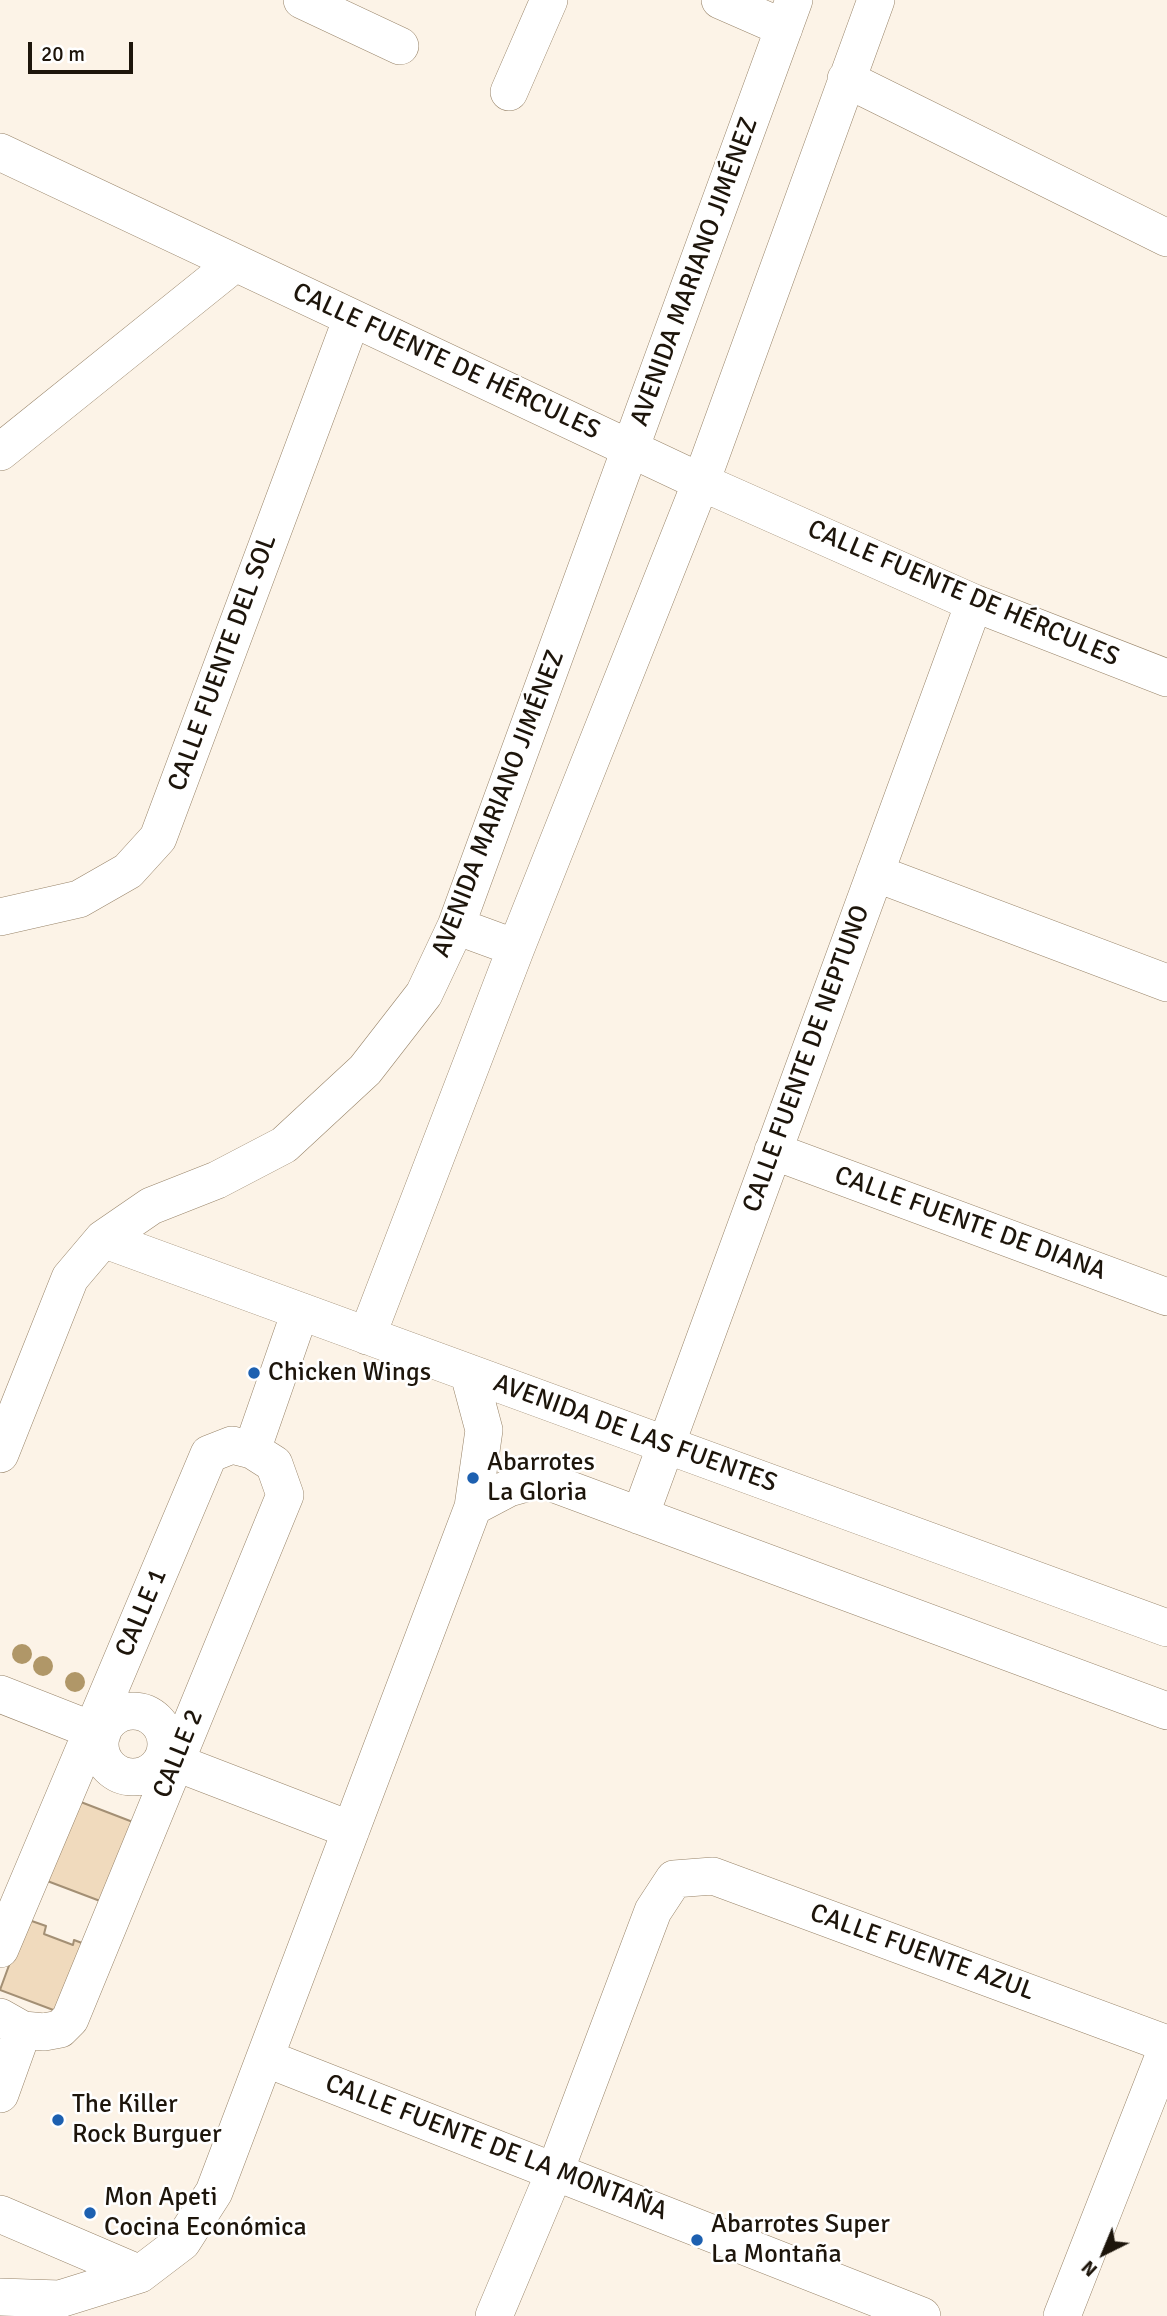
<!DOCTYPE html>
<html>
<head>
<meta charset="utf-8">
<style>
  body { margin:0 }
  #map { position:relative; width:1167px; height:2316px; overflow:hidden; background:#fcf3e7; font-family:Signika,sans-serif }
  canvas { display:block }
  .north { position:absolute; left:1069px; top:2218px; width:70px; height:70px; -webkit-text-stroke:5px #fff; paint-order:stroke; rotate:223deg; font-size:19px; font-weight:700; line-height:28px; text-align:center; color:#1d150b }
  .north::after { content:''; display:block; margin:auto; width:24px; height:32px; background:#1d150b; clip-path:polygon(50% 0,100% 100%,50% 72%,0 100%) }
  .scale { position:absolute; left:28px; top:42px; width:105px; height:32px; box-sizing:border-box; border:4px solid #1d150b; border-top:0; padding-left:9px; font-size:21px; line-height:24px; white-space:nowrap; color:#1d150b; -webkit-text-stroke:5px #fff; paint-order:stroke }
</style>
</head>
<body>
<div id="map">
<canvas width="1167" height="2316"></canvas>
<div class="north">N</div>
<div class="scale">20 m</div>
</div>
<script>
const ctx = document.querySelector('canvas').getContext('2d');
ctx.lineJoin = 'round';
function fillPath(path, color) { ctx.fillStyle = color; ctx.fill(path, 'evenodd'); }
const shape = rows => new Path2D(rows.map(r => 'M' + r).join(''));
function strokePath(path, color, width, dash) { ctx.strokeStyle = color; ctx.lineWidth = width; ctx.lineCap = dash ? 'butt' : 'round'; ctx.setLineDash(dash || []); ctx.stroke(path); }
function drawText(font, color, halo, rows, align = 'center') {
  ctx.font = font + ' Signika,sans-serif'; ctx.lineWidth = 5; ctx.setLineDash([]); ctx.textBaseline = 'middle'; ctx.strokeStyle = halo; ctx.fillStyle = color; for (const [text, x, y, turn = 0] of rows) {
    ctx.save(); ctx.translate(x, y); ctx.rotate((+turn || 0) * Math.PI / 180); ctx.textAlign = isNaN(turn) ? turn : align; if (halo) ctx.strokeText(text, 0, 0); ctx.fillText(text, 0, 0); ctx.restore();
  }
}
const building = shape([
  [73,1799,138,1824,108,1904,42,1879,73,1799],
  [26,1919,46,1926,44,1934,73,1945,74,1940,90,1946,64,2014,0,1990,26,1919]
]);
fillPath(building, '#f0dabd');
strokePath(building, '#a38f74', 2);
const minor = shape([
  [302,0,400,46],
  [720,0,784,28],
  [846,79,1167,238],
  [509,92,549,0],
  [0,152,701,482,974,603,1167,678],
  [0,452,235,263],
  [875,873,1167,983],
  [0,917,79,899,128,871,158,838,352,318],
  [456,926,516,948],
  [773,1151,1167,1297],
  [103,1239,1167,1628],
  [367,1336,516,948,701,482,876,0],
  [252,1450,300,1312],
  [0,1454,70,1278,103,1239,151,1206,217,1180,284,1145,365,1070,424,994,456,926,794,0],
  [473,1507,509,1488,541,1479,1167,1711],
  [640,1516,974,603],
  [0,1694,102,1734],
  '100 1744a33 33 0 1 1 66 0a33 33 0 1 1-66 0Z',
  [164,1758,351,1830],
  [0,1949,209,1454,232,1445,252,1450,274,1464,285,1495,70,2019,60,2029,44,2032,23,2030,0,2017],
  [265,2058,922,2316],
  [0,2094,23,2030],
  [0,2214,140,2274],
  [0,2297,60,2299,140,2274,182,2242,214,2192,473,1507,484,1430,469,1374],
  [494,2316,555,2171,653,1911,674,1879,713,1876,1167,2044],
  [1062,2316,1167,2048]
]);
strokePath(minor, '#988469', 38);
strokePath(minor, '#fff', 37);
ctx.fillStyle = '#b09768';
for (const [x, y] of [
  [22,1654],
  [43,1666],
  [75,1682]
]) { ctx.beginPath(); ctx.arc(x, y, 10, 0, 2 * Math.PI); ctx.fill(); }
for (const [x, y, r, color] of [
  [254,1373,7,"#1d60b0"],
  [473,1478,7,"#1d60b0"],
  [58,2120,7,"#1d60b0"],
  [90,2213,7,"#1d60b0"],
  [697,2240,7,"#1d60b0"]
]) { const dot = new Path2D(); dot.arc(x, y, r, 0, 2 * Math.PI); ctx.fillStyle = color; ctx.fill(dot); strokePath(dot, '#fff', 2.5); }
drawText('26px', '#1d150b', '#fff', [
  ["AVENIDA MARIANO JIMÉNEZ",695,272,-70],
  ["CALLE FUENTE DE HÉRCULES",446,362,25],
  ["CALLE FUENTE DE HÉRCULES",963,594,23],
  ["CALLE FUENTE DEL SOL",223,663,-70],
  ["AVENIDA MARIANO JIMÉNEZ",499,804,-69],
  ["CALLE FUENTE DE NEPTUNO",807,1059,-70],
  ["CALLE FUENTE DE DIANA",970,1224,20],
  ["AVENIDA DE LAS FUENTES",635,1434,20],
  ["CALLE 1",142,1613,-67],
  ["CALLE 2",179,1754,-68],
  ["CALLE FUENTE AZUL",922,1953,20],
  ["CALLE FUENTE DE LA MONTAÑA",496,2148,21]
]);
drawText('26px', '#1d150b', '#fff', [
  ["Chicken Wings",268,1373],
  ["Abarrotes",487,1463],
  ["La Gloria",487,1493],
  ["The Killer",72,2105],
  ["Rock Burguer",72,2135],
  ["Mon Apeti",104,2198],
  ["Cocina Económica",104,2228],
  ["Abarrotes Super",711,2225],
  ["La Montaña",711,2255]
], 'left');
</script>
</body>
</html>
